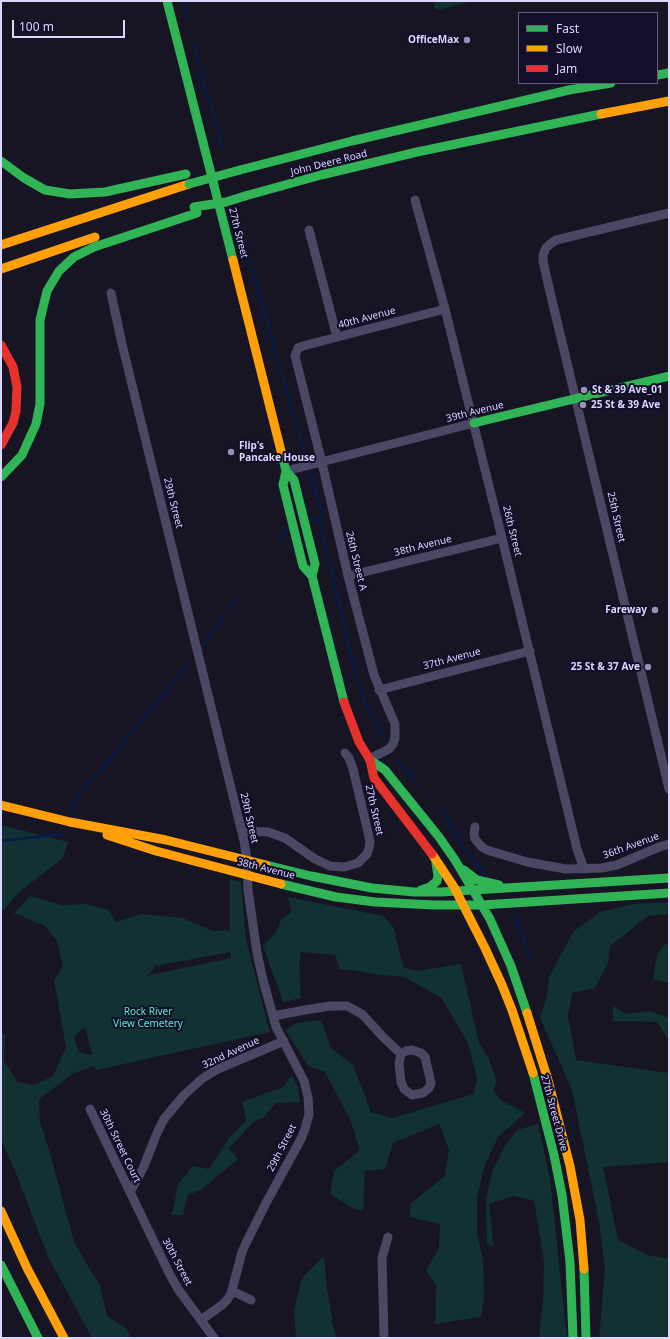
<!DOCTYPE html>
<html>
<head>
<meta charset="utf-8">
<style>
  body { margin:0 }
  #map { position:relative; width:670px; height:1339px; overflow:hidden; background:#171424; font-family:"Noto Sans",sans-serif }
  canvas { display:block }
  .frame { position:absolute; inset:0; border:2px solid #dcd7ff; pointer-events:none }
  .legend { position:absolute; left:518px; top:12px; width:140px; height:72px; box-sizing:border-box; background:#130e2a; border:1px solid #635e7f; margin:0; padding:5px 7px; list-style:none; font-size:12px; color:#dcd7ff }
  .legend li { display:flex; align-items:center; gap:8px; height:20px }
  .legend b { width:20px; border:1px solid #635e7f }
  .scale { position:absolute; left:12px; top:20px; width:113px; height:18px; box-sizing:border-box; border:2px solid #dcd7ff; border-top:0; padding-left:5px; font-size:12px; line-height:14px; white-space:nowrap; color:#dcd7ff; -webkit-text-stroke:3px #130e2a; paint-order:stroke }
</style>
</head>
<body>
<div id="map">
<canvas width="670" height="1339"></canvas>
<div class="frame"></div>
<ul class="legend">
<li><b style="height:5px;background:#30b455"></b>Fast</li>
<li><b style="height:5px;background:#ff9f0a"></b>Slow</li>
<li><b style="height:5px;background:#e5322d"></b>Jam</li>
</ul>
<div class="scale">100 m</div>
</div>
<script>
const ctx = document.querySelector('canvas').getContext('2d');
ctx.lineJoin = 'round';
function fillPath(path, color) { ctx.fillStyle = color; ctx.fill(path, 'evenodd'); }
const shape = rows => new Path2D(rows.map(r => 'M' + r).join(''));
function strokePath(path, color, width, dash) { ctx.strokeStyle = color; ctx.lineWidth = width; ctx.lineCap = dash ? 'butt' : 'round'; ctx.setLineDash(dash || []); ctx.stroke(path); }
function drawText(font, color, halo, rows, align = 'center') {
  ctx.font = font + ' "Noto Sans",sans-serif'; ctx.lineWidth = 4; ctx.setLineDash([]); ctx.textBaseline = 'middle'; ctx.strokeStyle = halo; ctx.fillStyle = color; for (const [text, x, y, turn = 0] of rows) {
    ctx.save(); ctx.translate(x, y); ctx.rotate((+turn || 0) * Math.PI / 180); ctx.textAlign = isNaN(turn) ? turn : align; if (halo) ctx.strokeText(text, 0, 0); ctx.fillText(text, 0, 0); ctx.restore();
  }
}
fillPath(shape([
  [433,1,473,1,437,10,436,8,435,8],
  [1,825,68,842,63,858,18,893,1,913],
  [230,879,241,882,246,940,270,1032,96,1070,94,1066,73,1074,39,1099,40,1122,50,1153,74,1242,100,1286,107,1316,126,1328,131,1338,92,1338,48,1257,18,1178,1,1139,1,1032,5,1035,4,1061,18,1082,34,1085,53,1076,66,1048,54,980,63,966,57,941,45,926,14,913,30,896,63,905,86,904,109,910,116,922,141,914,183,918,213,931,230,930],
  [231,952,231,958,145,976,151,973,155,966],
  [85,1027,92,1055,79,1052,74,1037],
  [288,897,383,916,394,928,403,967,416,971,461,964,479,1043,488,1057,497,1081,493,1090,502,1101,525,1113,498,1137,483,1170,477,1199,477,1233,483,1261,484,1295,481,1317,435,1324,436,1286,426,1270,439,1248,440,1224,410,1217,410,1204,445,1176,449,1150,439,1124,393,1143,385,1169,365,1171,363,1211,352,1208,330,1194,334,1171,360,1150,350,1119,324,1071,309,1067,285,1030,296,1023,321,1020,331,1048,353,1065,371,1112,392,1118,474,1094,477,1079,468,1044,442,998,404,977,380,975,352,970,340,970,335,955,301,952,299,966,301,998,283,1002,263,946,276,932,281,920,291,912],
  [669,902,669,914,648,916,610,946,608,963,595,988,572,993,568,1016,576,1060,669,1073,669,1162,603,1167,618,1240,647,1255,669,1259,669,1338,599,1338,605,1268,599,1222,572,1090,540,1018,547,996,549,977,574,931,600,912,633,904],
  [665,944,669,945,669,983,653,979,657,955],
  [613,1006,626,1014,651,1011,669,1018,669,1041,657,1022,613,1021],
  [292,1075,298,1087,300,1102,276,1103,264,1117,252,1123,229,1149,238,1159,201,1190,188,1195,183,1215,172,1215,178,1184,193,1166,209,1169,229,1138,246,1120,242,1102,283,1087],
  [538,1124,550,1178,567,1338,539,1338,543,1302,544,1262,534,1201,514,1196,489,1204,494,1247,487,1244,486,1200,492,1172,505,1146,517,1130],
  [324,1256,327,1288,333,1326,337,1338,296,1338,294,1311,302,1278]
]), '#113132');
strokePath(shape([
  [186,1,187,20],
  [194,44,205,90,211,103,223,149],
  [238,221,307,461],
  [309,472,322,513,320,518,312,521],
  [319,519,354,666,366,705,385,739],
  [279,541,288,528],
  [229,609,235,601],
  [201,648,224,617],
  [396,758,418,785],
  [442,808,463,847,487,876],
  [69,813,80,792,89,781,98,774,188,664],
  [1,841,63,834],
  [515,916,530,956]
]), '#071b48', 2.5);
strokePath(shape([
  [415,200,445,309,502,538,577,849,584,869],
  [669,213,556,240,550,244,546,248,543,255,543,261,550,292,669,789],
  [309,230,337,337],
  [111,293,122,344,244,841,247,860,248,890,257,953,263,980,276,1027,304,1081,308,1097,309,1114,305,1129,301,1139,266,1203,246,1243,242,1252,231,1294,227,1300,222,1305,201,1320],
  [286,471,474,423],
  [348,576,502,538],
  [379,690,530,651],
  [369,759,389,749,393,744,395,738,395,724,374,675,348,576,322,463,295,356,298,348,303,346,445,309],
  [475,827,474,834,475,839,482,847,487,850,527,862,566,869,602,868,617,865,659,847,669,844],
  [242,831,268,832,285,838,315,859,330,866,344,867,358,863,367,854,369,848,370,841,353,769,349,758,345,753],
  [273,1016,305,1010,330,1006,347,1006,362,1014,383,1037,401,1054],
  [412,1050,421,1053,425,1057,431,1083,429,1088,423,1093,412,1095,404,1089,401,1082,399,1063,401,1054,406,1051,412,1050],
  [90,1109,169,1273,178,1289,214,1338],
  [130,1192,137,1180,144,1166,157,1133,164,1119,184,1095,203,1078,218,1069,284,1041],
  [232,1291,251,1300],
  [384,1338,382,1258,388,1237]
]), '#4a4865', 9);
strokePath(shape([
  [167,1,233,260],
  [657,75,669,73],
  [1,161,24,178,45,190,70,194,105,192,186,174],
  [240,170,352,141,569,90,611,83],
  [245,196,321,175,417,152,601,114],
  [474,423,669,376],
  [282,455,286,471,283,485,303,566,312,576,344,702],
  [286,471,294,480,315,564,312,576],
  [1,477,22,455,36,424,40,404,40,320,47,291,59,271,74,257,94,247,197,213],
  [370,760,385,770,439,837,455,860,490,919,511,966,527,1013],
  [266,865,311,876,372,888,414,892,441,892,669,878],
  [464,870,477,880,499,885],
  [281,884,336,897,375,902,434,905,482,905,669,893],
  [421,890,430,887,437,881,438,876,436,863],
  [533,1073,554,1155,562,1195,570,1262,573,1338],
  [1,1265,38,1338],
  [584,1269,586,1338]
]), '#30b455', 9);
strokePath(shape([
  [601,114,669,101],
  [1,245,189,184],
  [233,260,282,455],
  [1,269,95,237],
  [1,805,70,822,166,840,266,865],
  [107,835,156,851,281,884],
  [432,854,454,887,485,948,502,985,512,1010,533,1073],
  [527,1013,548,1080,570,1166,580,1220,584,1269],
  [1,1211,27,1268,64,1338]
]), '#ff9f0a', 9);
strokePath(shape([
  [1,345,13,367,17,387,16,411,13,423,1,445],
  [344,702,359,742,370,760,374,778,432,854]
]), '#e5322d', 9);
strokePath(shape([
  [189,184,240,170],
  [194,207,226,202,245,196]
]), '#30b455', 9);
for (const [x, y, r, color] of [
  [467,40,4,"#9793b2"],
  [584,390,4,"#9793b2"],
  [583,405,4,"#9793b2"],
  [231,452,4,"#9793b2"],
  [655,610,4,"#9793b2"],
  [648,667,4,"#9793b2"]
]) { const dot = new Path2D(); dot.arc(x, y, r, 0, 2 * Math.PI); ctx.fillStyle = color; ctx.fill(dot); strokePath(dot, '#130e2a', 1.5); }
drawText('bold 10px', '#dcd7ff', '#130e2a', [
  ["OfficeMax",459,40],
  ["St & 39 Ave_01",592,390,"left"],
  ["25 St & 39 Ave",591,405,"left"],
  ["Flip's",239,446,"left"],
  ["Pancake House",239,458,"left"],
  ["Fareway",647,610],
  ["25 St & 37 Ave",640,667]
], 'right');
drawText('10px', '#dcd7ff', '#130e2a', [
  ["John Deere Road",329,163,-14],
  ["27th Street",238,233,76],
  ["40th Avenue",367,318,-15],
  ["39th Avenue",475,412,-14],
  ["29th Street",173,503,76],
  ["25th Street",616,517,77],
  ["26th Street",512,531,76],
  ["38th Avenue",423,546,-14],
  ["26th Street A",356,561,76],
  ["37th Avenue",452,659,-15],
  ["27th Street",374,810,77],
  ["29th Street",249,818,77],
  ["36th Avenue",631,846,-20],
  ["38th Avenue",266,869,14],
  ["32nd Avenue",231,1053,-25],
  ["27th Street Drive",554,1113,75],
  ["30th Street Court",120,1146,64],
  ["29th Street",282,1148,-63],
  ["30th Street",177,1262,62]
]);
drawText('10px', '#56eccb', '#130e2a', [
  ["Rock River",148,1012],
  ["View Cemetery",148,1024]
]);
</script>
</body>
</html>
